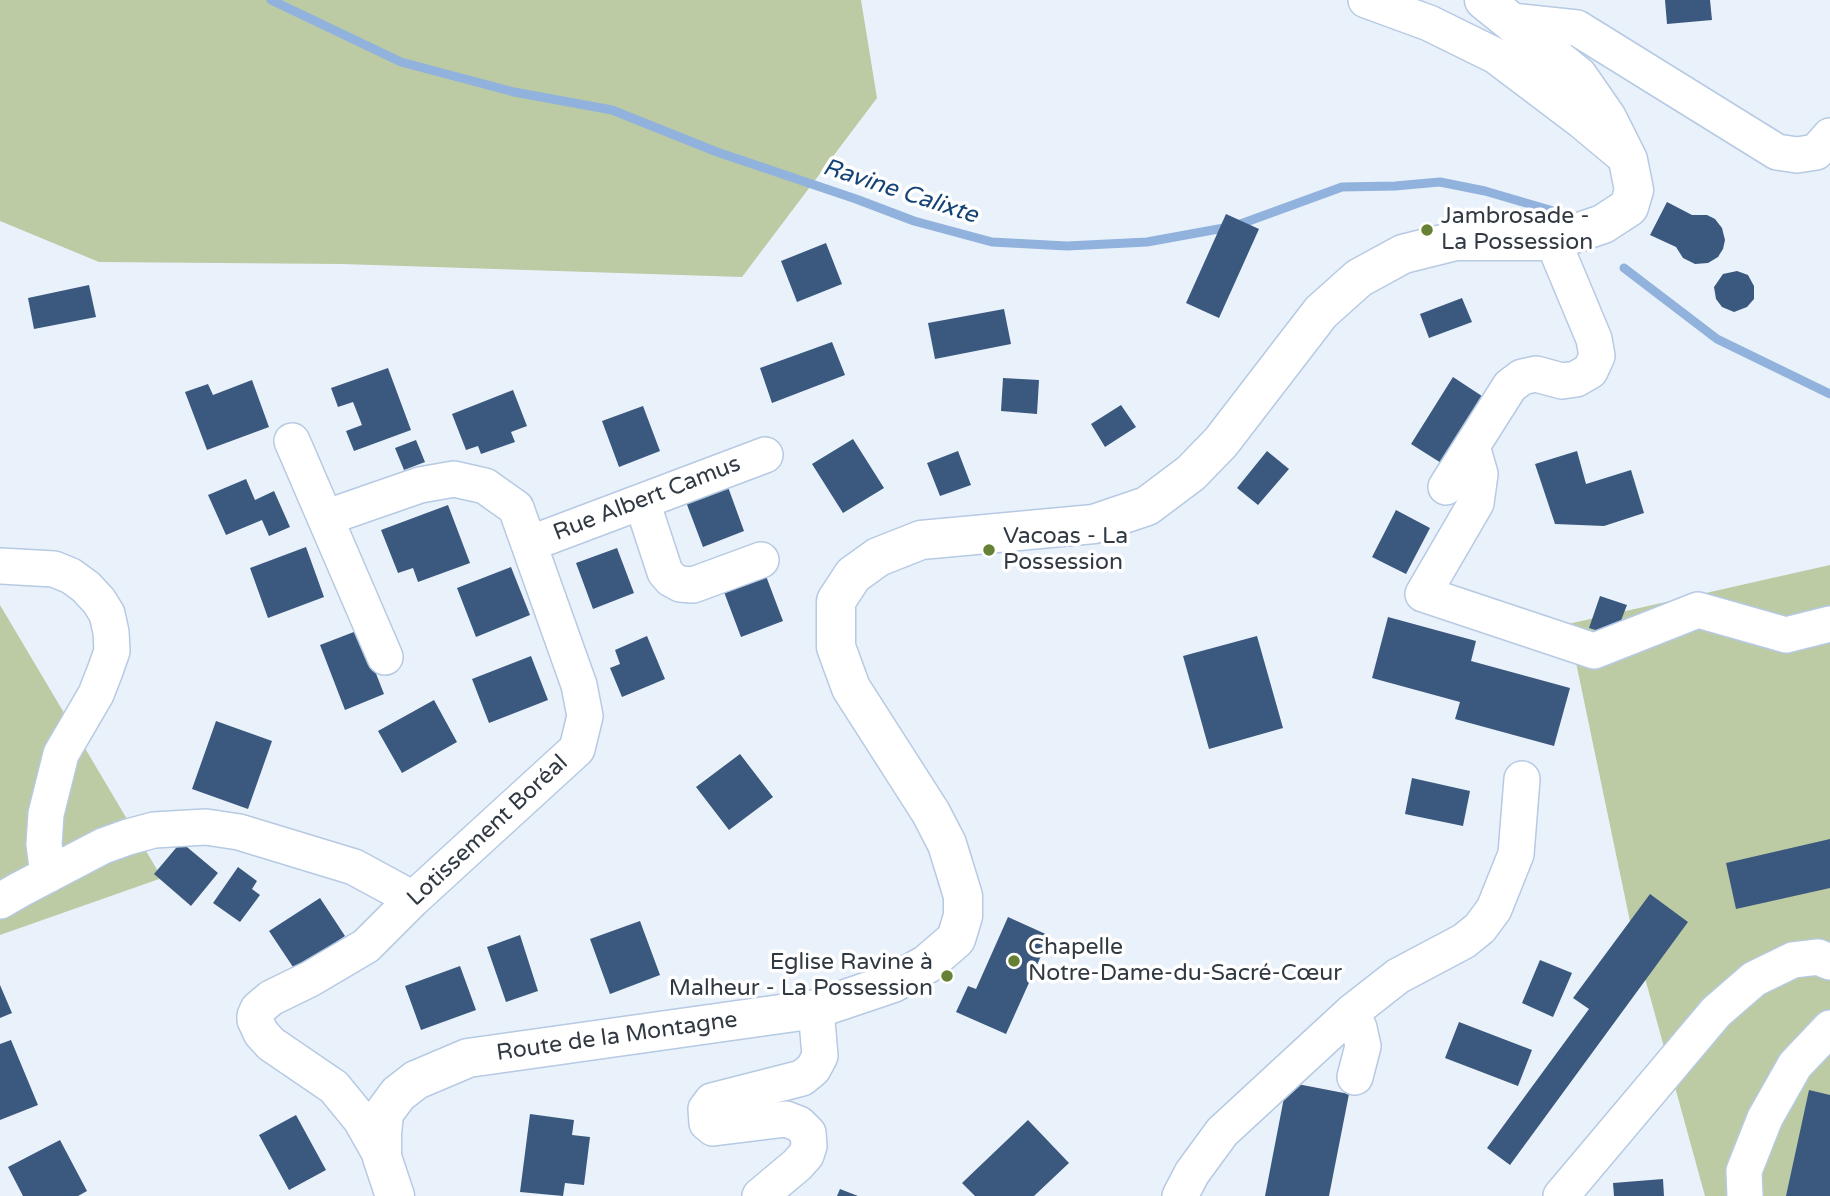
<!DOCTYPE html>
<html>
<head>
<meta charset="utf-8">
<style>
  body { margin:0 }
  canvas { display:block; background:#e9f1fb }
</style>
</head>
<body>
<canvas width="1830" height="1196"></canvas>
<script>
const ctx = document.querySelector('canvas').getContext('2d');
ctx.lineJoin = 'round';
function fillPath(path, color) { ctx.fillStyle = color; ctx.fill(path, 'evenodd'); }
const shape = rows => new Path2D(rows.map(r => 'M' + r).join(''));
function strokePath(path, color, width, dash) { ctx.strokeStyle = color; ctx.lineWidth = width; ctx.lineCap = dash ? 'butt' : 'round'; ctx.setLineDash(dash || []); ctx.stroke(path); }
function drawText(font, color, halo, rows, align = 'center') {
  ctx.font = font + ' "Varela Round",sans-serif'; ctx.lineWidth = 7; ctx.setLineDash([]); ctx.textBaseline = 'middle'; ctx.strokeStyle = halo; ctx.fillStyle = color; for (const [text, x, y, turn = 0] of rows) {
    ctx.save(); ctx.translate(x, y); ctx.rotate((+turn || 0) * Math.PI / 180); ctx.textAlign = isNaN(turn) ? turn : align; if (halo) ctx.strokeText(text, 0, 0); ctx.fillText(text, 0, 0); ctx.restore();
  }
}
fillPath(shape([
  [0,0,861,0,877,98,742,277,342,264,99,262,0,221],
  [1830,565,1830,1196,1705,1196,1632,931,1568,624],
  [0,605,162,878,0,935]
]), '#bccba4');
strokePath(shape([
  [271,0,401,62,514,92,612,110,717,152,856,199,914,221,992,242,1067,246,1147,242,1235,226,1342,187,1395,186,1440,182,1485,191,1577,218],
  [1624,268,1717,339,1830,394]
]), '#91b2dd', 9);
fillPath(shape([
  [1665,0,1710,0,1712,20,1667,24],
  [1667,202,1692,215,1707,215,1715,219,1722,228,1725,240,1723,249,1718,257,1708,263,1695,264,1683,258,1676,247,1650,235],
  [1226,214,1259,229,1219,318,1186,303],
  [826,243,842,284,797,302,781,261],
  [1737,271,1748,275,1754,286,1754,299,1747,307,1734,312,1722,307,1716,299,1714,287,1723,274],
  [89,285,96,317,34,329,28,298],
  [1462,298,1472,322,1429,338,1420,314],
  [1004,309,1011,344,935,359,928,323],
  [832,342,845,375,772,403,760,368],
  [388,368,411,430,354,451,346,431,362,425,353,402,338,407,331,388],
  [1453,377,1488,400,1446,466,1411,444],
  [1003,378,1039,380,1037,414,1001,411],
  [252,380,269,427,207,450,185,392,208,384,213,395],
  [513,390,527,426,511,432,515,442,481,454,478,446,466,450,452,414],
  [1121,405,1136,427,1105,447,1091,424],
  [643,406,660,451,619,467,602,421],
  [853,439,884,488,843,513,812,464],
  [416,440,425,462,404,470,395,448],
  [958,451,971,485,940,496,927,463],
  [1267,451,1289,469,1258,505,1237,488],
  [1577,451,1586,484,1631,470,1644,513,1604,526,1555,524,1535,464],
  [246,479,255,500,274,491,290,527,269,536,262,520,226,535,208,495],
  [728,487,744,531,703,547,686,502],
  [448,505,470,563,418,582,413,568,398,573,381,530],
  [1396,510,1430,528,1406,574,1372,557],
  [306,547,324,597,268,618,250,568],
  [617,548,634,593,593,609,576,563],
  [511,567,530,615,476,637,457,588],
  [766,576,783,621,741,637,724,592],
  [1600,596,1627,605,1615,636,1589,628],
  [1388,617,1476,641,1471,661,1570,688,1554,746,1455,719,1460,702,1372,678],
  [359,630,384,694,345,710,320,645],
  [647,636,665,679,622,697,610,668,620,664,615,650],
  [1257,636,1283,728,1209,749,1183,656],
  [531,656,548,700,489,723,472,679],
  [434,700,457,742,402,773,378,731],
  [216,721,272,741,248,809,192,789],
  [740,754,773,797,729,830,696,787],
  [1412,778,1470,791,1463,826,1405,814],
  [1830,839,1830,888,1736,909,1726,863],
  [181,842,218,873,191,906,154,874],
  [238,867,257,881,252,889,260,895,240,922,213,903],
  [1650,894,1688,922,1510,1165,1487,1148,1589,1009,1573,998],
  [320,898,345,936,295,970,269,931],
  [1008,917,1050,936,1006,1034,956,1012,968,986,976,989],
  [640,921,660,975,610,994,590,939],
  [520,935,538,991,506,1002,487,947],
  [1540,960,1572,973,1553,1017,1522,1003],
  [460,966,476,1010,421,1030,405,986],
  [0,985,12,1013,0,1018],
  [1459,1022,1532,1050,1518,1086,1445,1058],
  [11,1040,38,1105,0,1120,0,1044],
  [1287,1082,1349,1094,1329,1196,1265,1196],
  [1809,1090,1830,1095,1830,1196,1786,1196],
  [530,1114,574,1120,572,1135,590,1137,584,1185,565,1183,563,1196,520,1192],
  [296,1115,326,1170,289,1190,259,1135],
  [1028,1120,1069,1163,1034,1196,975,1196,962,1183],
  [60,1140,87,1191,78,1196,23,1196,8,1167],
  [1663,1179,1664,1196,1614,1196,1613,1183],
  [840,1189,858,1196,837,1196]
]), '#3b597f');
const minor = shape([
  [1366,0,1429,23,1496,56,1582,121,1625,157],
  [1511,21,1577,28,1777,152,1797,155,1816,152,1830,136],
  [292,441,385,657],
  [1472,446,1480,474,1476,503,1423,594,1594,651,1698,610,1786,635,1830,624],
  [1446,487,1510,386,1522,377,1536,374,1562,381,1576,379,1590,371,1597,356,1594,339,1553,241],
  [642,502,665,572,671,579,680,584,693,585,761,560],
  [325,518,420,485,454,479,485,486,516,508,579,685,585,716,577,749,413,899,366,946,310,979,271,998,258,1009,255,1016,255,1020,261,1033,271,1044,334,1087,361,1120,382,1157],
  [529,544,765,455],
  [0,566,54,569,71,576,86,587,99,601,107,614,111,632,112,651,105,671,96,694,61,754,46,814,44,844,48,875],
  [0,901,19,890,103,846,128,837,154,830,206,827,239,832,354,867,413,899],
  [1352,1012,1359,1028,1363,1046,1355,1077],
  [760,1196,797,1165,806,1155,809,1146,808,1133,799,1124,786,1119,713,1128,707,1123,706,1109,712,1101,802,1078,813,1069,820,1056,816,1009],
  [1180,1196,1192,1173,1222,1132,1352,1012,1398,976,1464,941,1480,928,1494,909,1516,854,1522,779],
  [1561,1196,1716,1012,1754,979,1793,960,1818,957,1830,962],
  [1745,1196,1744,1171,1765,1118,1795,1065,1830,1028]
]);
const major = shape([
  [395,1196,382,1157,382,1134,384,1113,398,1094,416,1080,468,1058,816,1009,893,983,927,964,956,939,963,916,963,896,947,844,931,813,851,688,836,647,836,601,853,575,878,557,921,540,1094,524,1147,506,1191,473,1221,442,1321,312,1359,278,1403,254,1455,241,1553,241,1603,224,1629,207,1634,190,1628,160,1607,118,1578,76,1484,0]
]);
strokePath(minor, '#b6cae3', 38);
strokePath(major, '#b6cae3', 41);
strokePath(minor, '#fff', 35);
strokePath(major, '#fff', 38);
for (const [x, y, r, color] of [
  [1427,230,7,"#678134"],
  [989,550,7,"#678134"],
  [1014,961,7,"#678134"],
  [947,976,7,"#678134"]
]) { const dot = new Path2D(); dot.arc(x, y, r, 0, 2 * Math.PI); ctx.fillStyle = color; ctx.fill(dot); strokePath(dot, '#fff', 2.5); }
drawText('23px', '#313943', '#fff', [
  ["Jambrosade -",1441,217],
  ["La Possession",1441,243],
  ["Vacoas - La",1003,537],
  ["Possession",1003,563],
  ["Chapelle",1028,948],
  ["Notre-Dame-du-Sacré-Cœur",1028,974],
  ["Eglise Ravine à",933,963,"right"],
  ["Malheur - La Possession",933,989,"right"]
], 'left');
drawText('23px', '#313943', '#fff', [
  ["Rue Albert Camus",647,499,-21],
  ["Lotissement Boréal",488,831,-43],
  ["Route de la Montagne",617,1037,-8]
]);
drawText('italic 24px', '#154377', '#fff', [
  ["Ravine Calixte",900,192,18]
]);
</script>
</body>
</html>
